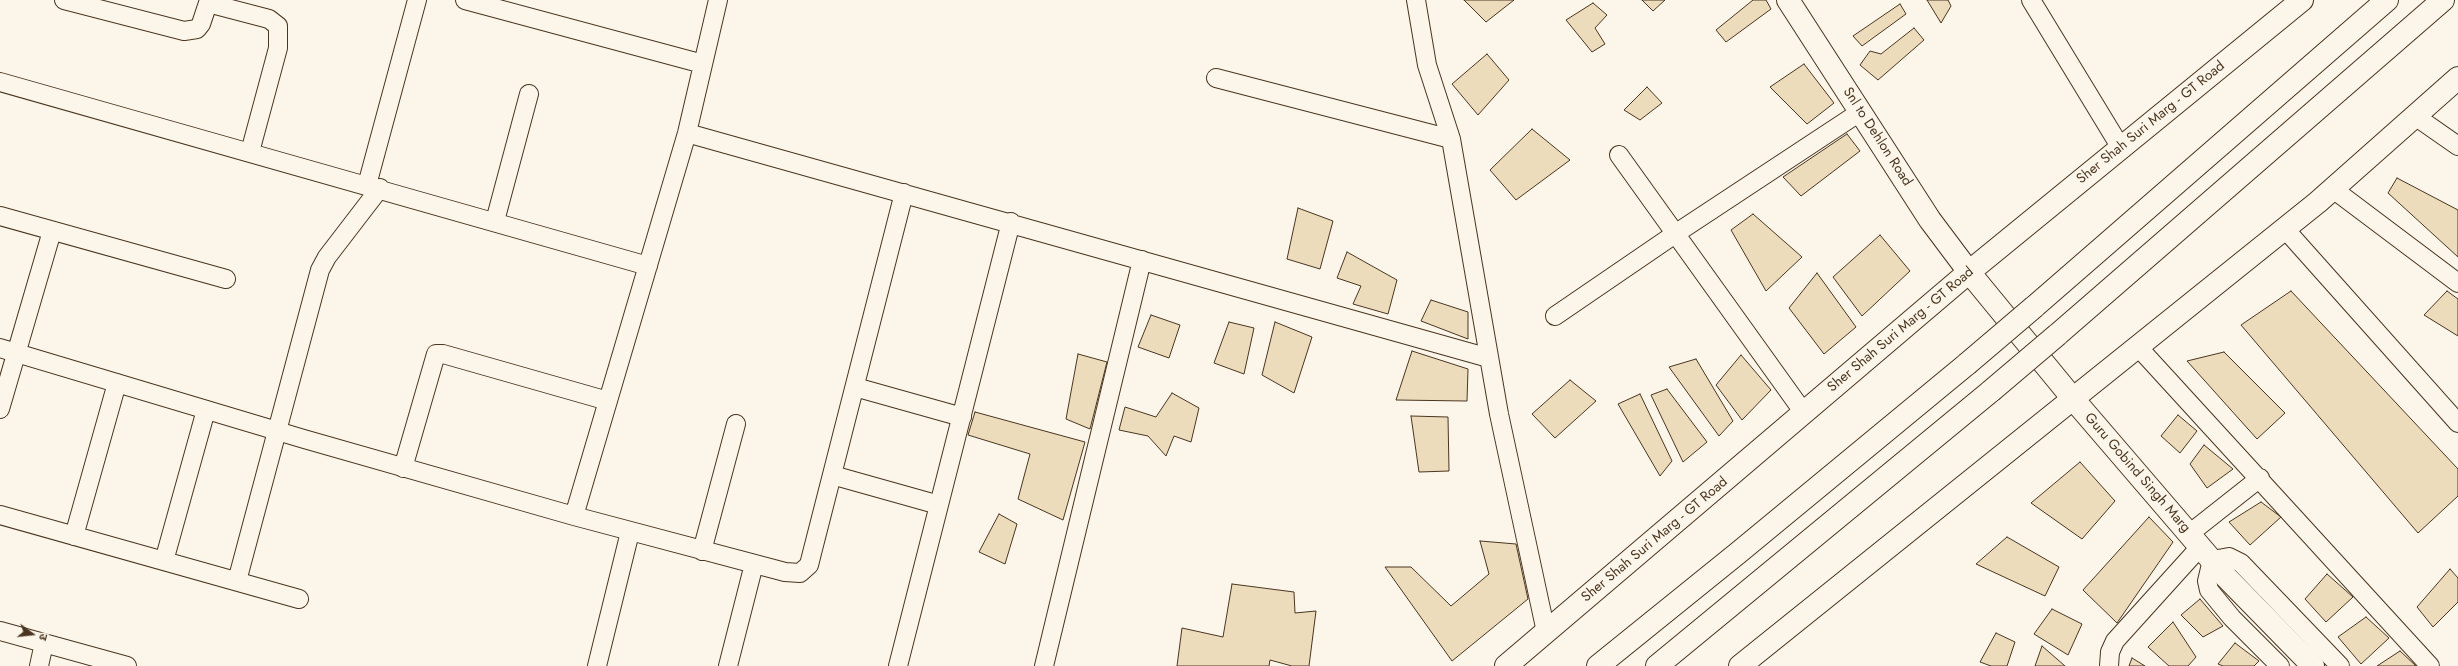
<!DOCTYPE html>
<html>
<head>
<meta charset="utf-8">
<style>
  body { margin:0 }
  #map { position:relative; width:2458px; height:666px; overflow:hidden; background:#fbf6e9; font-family:Jost,"Noto Sans Devanagari",sans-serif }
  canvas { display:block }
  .north { position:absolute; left:12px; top:614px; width:40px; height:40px; -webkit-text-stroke:3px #fbf6e9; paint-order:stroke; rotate:105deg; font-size:11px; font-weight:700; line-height:16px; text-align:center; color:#4a3520 }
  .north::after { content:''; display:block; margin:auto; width:14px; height:18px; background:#4a3520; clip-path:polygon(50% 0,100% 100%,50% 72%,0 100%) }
</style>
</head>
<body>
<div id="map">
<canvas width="2458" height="666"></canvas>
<div class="north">उ</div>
</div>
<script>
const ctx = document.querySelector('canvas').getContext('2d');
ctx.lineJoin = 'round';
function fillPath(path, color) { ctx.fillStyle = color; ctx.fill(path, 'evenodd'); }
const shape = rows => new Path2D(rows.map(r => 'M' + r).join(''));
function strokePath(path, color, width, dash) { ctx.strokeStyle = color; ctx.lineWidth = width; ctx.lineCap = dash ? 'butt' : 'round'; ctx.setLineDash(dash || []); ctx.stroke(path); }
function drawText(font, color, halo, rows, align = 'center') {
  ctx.font = font + ' Jost,sans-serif'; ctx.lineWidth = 3; ctx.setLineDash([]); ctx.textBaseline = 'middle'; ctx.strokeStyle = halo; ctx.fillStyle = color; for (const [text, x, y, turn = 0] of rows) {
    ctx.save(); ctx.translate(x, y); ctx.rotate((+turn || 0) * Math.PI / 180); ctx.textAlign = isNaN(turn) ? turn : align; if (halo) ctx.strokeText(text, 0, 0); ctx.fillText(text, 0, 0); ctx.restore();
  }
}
const building = shape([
  [1464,0,1514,0,1486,22,1464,0],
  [1642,0,1665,0,1653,11,1642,0],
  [1753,0,1766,0,1771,9,1726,42,1716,30,1753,0],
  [1927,0,1948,0,1951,6,1941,23,1927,0],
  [1593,3,1607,15,1595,28,1605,44,1592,52,1566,20,1593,3],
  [1900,4,1906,14,1862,46,1853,36,1900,4],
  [1914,28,1924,40,1878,80,1860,65,1870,51,1881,54,1914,28],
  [1487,54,1509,80,1478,115,1452,84,1487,54],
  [1804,64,1834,103,1807,124,1770,87,1804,64],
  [1647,87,1662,103,1640,120,1624,110,1647,87],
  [1532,129,1570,160,1516,200,1490,170,1532,129],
  [1847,134,1860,151,1801,196,1783,177,1847,134],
  [2397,178,2458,210,2458,257,2388,193,2397,178],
  [1298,208,1333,221,1320,269,1287,259,1298,208],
  [1753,214,1802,257,1766,291,1731,230,1753,214],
  [1880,235,1910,271,1862,316,1833,277,1880,235],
  [1347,252,1397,280,1388,314,1353,304,1361,286,1337,278,1347,252],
  [1817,273,1856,327,1824,354,1789,308,1817,273],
  [2291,291,2458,469,2458,496,2418,533,2241,325,2291,291],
  [2447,291,2458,299,2458,336,2424,315,2447,291],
  [1431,300,1468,312,1468,339,1421,321,1431,300],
  [1151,315,1180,325,1169,358,1138,347,1151,315],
  [1229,322,1254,328,1244,374,1214,363,1229,322],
  [1275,322,1312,337,1294,393,1262,375,1275,322],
  [1412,351,1468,369,1467,401,1396,400,1412,351],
  [2224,352,2285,413,2257,439,2187,361,2224,352],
  [1078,354,1107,362,1090,429,1066,419,1078,354],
  [1741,355,1771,390,1742,420,1716,385,1741,355],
  [1696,359,1733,421,1719,436,1669,367,1696,359],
  [1570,380,1596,401,1555,438,1532,414,1570,380],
  [1667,389,1707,442,1683,462,1651,395,1667,389],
  [1172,393,1199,408,1191,442,1174,436,1166,456,1148,436,1119,430,1125,407,1156,417,1172,393],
  [1640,394,1672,461,1660,476,1618,404,1640,394],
  [975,412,1085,442,1063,520,1018,499,1030,454,968,435,975,412],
  [2178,415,2197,431,2180,453,2161,436,2178,415],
  [1411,416,1448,417,1449,471,1419,472,1411,416],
  [2204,445,2233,469,2207,488,2190,464,2204,445],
  [2080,462,2115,501,2082,539,2031,503,2080,462],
  [2261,502,2281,517,2250,545,2229,522,2261,502],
  [999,514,1017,524,1005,564,979,552,999,514],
  [2149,517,2173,542,2117,623,2083,590,2149,517],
  [2007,537,2059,567,2045,596,1976,564,2007,537],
  [1480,541,1516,544,1528,599,1452,661,1385,567,1411,567,1451,606,1489,574,1480,541],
  [2450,569,2458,578,2458,602,2433,627,2417,607,2450,569],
  [2327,574,2353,597,2326,622,2305,599,2327,574],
  [1232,584,1294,592,1295,613,1316,611,1309,666,1292,666,1270,660,1269,666,1177,666,1182,628,1223,637,1232,584],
  [2200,599,2223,626,2203,637,2181,615,2200,599],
  [2052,609,2082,624,2068,655,2034,634,2052,609],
  [2366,617,2389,638,2361,664,2338,637,2366,617],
  [2173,622,2196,657,2188,666,2169,666,2148,647,2173,622],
  [1996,633,2015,642,2007,666,1991,666,1980,662,1996,633],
  [2235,643,2259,661,2254,666,2223,666,2218,664,2235,643],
  [2042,646,2065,666,2035,666,2042,646],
  [2400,651,2416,666,2377,666,2400,651],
  [2132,658,2145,666,2129,666,2132,658]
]);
fillPath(building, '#ecdcbc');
strokePath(building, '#4a3520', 1);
const minor = shape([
  [64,0,184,31,197,29,201,24,209,0],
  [465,0,703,64],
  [1416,0,1427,65,1451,139,1499,414,1546,632],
  [2031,0,2121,148],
  [208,3,269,19,278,26,278,48,250,152],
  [1216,78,1451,139],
  [0,82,648,266],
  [2415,116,2458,146],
  [687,133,1489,358],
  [1619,155,1804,413],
  [367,185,417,0],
  [2333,189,2458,283],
  [0,216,226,279],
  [495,221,529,94],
  [2285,229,2458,423],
  [1555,316,1675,234,1860,112],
  [0,348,304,439,574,516,785,572,800,573,809,565,812,553,904,193],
  [2139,348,2430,666],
  [855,387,962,417],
  [0,409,52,231],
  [403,468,436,354,443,354,608,401],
  [832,475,939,505],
  [0,515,299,599],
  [574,516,687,133,718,0],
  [2189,534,2260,478],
  [74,536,117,383],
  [702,551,736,424],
  [164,561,206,410],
  [237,581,320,270,327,257,380,188],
  [0,631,127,666],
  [39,666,44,643],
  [597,666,630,532],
  [728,666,754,564],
  [898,666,1011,222],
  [1044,666,1142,260],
  [2109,666,2110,652,2115,641,2200,547],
  [2280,666,2232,618,2209,590,2207,581,2212,560,2229,557,2241,563,2340,666]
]);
const tertiary = shape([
  [1788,0,1930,220,1969,272,2074,400,2226,577,2313,666],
  [1506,666,1969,272,2302,0],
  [1740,666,2318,202,2458,78]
]);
const trunk = shape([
  [2034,307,2387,0],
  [2057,335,2443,0],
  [1598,666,1738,553,1967,364],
  [1657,666,1991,391]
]);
strokePath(minor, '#4a3520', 20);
strokePath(tertiary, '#4a3520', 24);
strokePath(trunk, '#4a3520', 24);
strokePath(minor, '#fbf6e9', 18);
strokePath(tertiary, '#fbf6e9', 22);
strokePath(trunk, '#fbf6e9', 22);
const trunkBridge = shape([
  [1967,364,2034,307],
  [1991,391,2057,335]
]);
strokePath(trunkBridge, '#4a3520', 24, []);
strokePath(trunkBridge, '#fbf6e9', 22);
drawText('14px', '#4a3520', '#fbf6e9', [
  ["Sher Shah Suri Marg - GT Road",2151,123,-39],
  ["Snl to Dehlon Road",1877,137,57],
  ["Sher Shah Suri Marg - GT Road",1901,330,-40],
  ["Guru Gobind Singh Marg",2137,473,49],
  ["Sher Shah Suri Marg - GT Road",1655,540,-40]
]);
</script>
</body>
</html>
